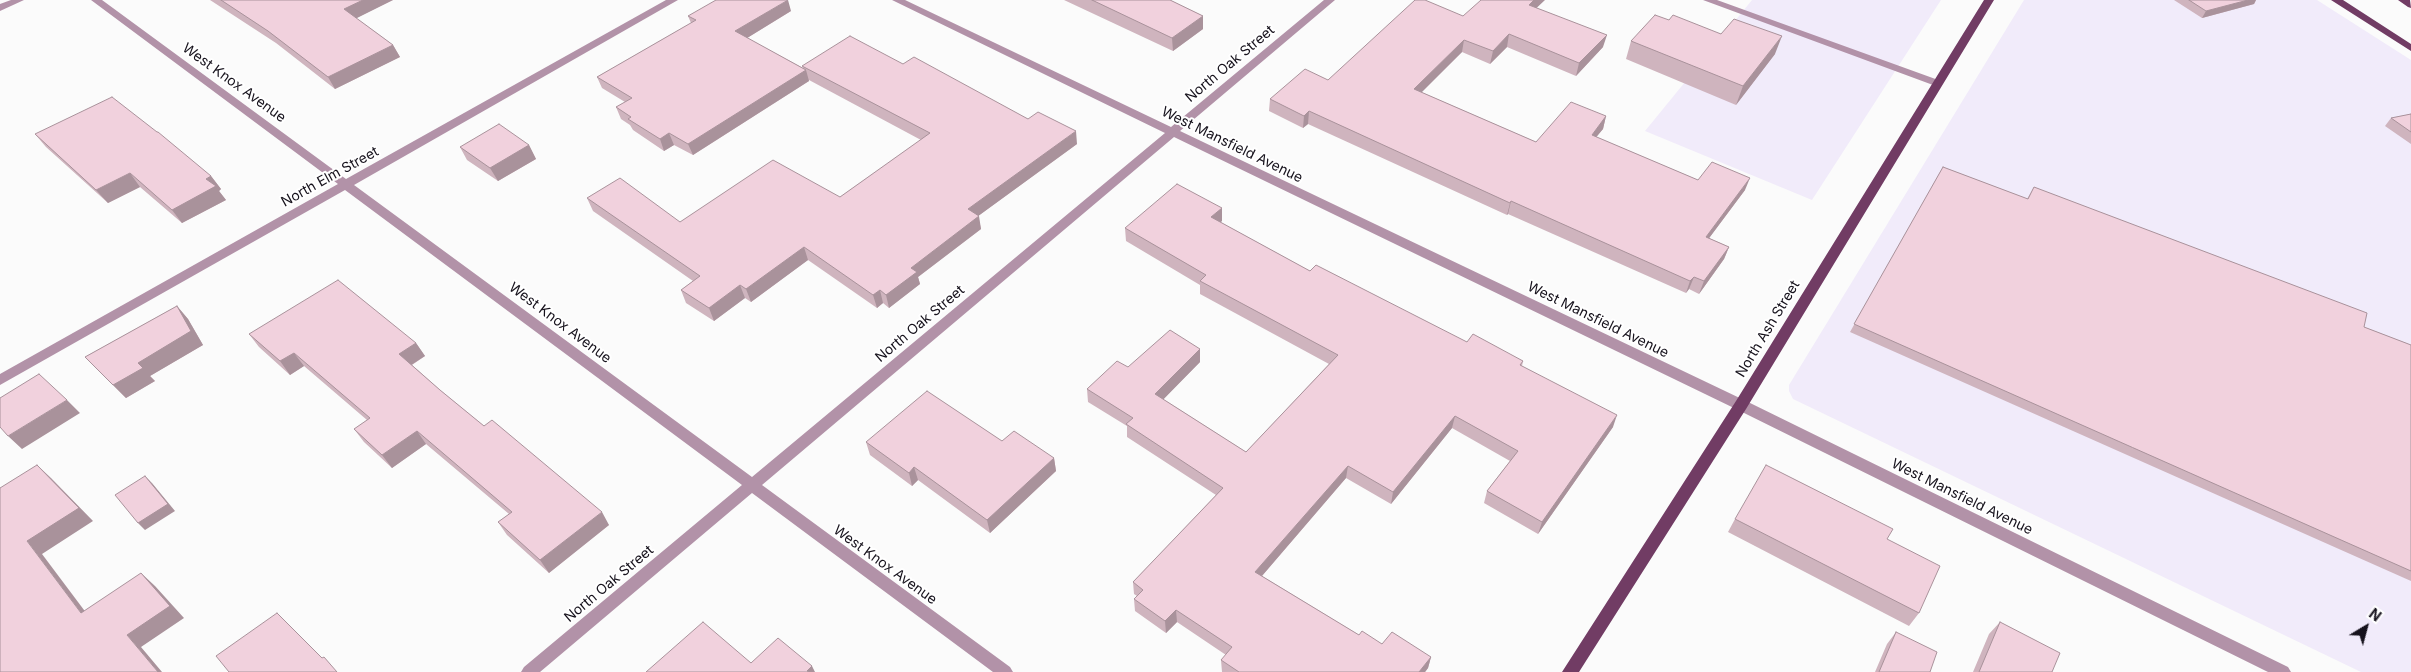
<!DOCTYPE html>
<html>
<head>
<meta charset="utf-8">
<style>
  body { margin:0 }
  #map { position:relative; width:2411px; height:672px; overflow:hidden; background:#fbfbfb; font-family:Inter,sans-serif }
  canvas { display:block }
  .north { position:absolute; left:2341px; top:602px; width:50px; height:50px; -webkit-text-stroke:4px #fff; paint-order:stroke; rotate:37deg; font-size:14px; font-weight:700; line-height:20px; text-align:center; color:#16121c }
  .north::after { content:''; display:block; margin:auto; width:18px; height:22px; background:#16121c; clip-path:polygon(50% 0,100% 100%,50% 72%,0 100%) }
</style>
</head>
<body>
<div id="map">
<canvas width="2411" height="672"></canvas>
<div class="north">N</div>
</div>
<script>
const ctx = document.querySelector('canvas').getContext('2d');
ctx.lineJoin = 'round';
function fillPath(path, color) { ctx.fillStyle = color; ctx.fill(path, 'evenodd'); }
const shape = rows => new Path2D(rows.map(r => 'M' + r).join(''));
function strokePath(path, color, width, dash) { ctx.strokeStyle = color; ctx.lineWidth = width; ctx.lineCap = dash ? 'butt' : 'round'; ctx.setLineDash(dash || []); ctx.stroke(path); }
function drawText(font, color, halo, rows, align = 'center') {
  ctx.font = font + ' Inter,sans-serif'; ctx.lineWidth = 4; ctx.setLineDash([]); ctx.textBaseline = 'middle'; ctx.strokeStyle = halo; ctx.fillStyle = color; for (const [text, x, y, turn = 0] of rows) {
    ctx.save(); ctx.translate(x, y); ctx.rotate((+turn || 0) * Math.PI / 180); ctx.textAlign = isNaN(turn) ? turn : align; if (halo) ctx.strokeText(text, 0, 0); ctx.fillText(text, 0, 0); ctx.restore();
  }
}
fillPath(shape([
  [1752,0,1941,0,1812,200,1645,131],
  [2024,0,2317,0,2411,60,2411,672,2361,672,1793,399,1789,391,1789,385]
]), '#f1ebfa');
fillPath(shape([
  [11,0,24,0,0,11,0,4,11,0],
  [91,0,102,0,346,179,666,0,678,0,354,185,752,477,1165,133,892,0,905,0,1171,127,1324,0,1335,0,1180,131,1746,401,2288,667,2291,672,2268,672,1736,409,1174,137,762,485,1010,667,1013,672,993,672,752,493,540,672,521,672,524,667,742,485,345,190,0,385,0,374,338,184,91,0],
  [1703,0,1717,0,1941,81,1942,83,1937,86,1933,85,1703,0]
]), '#b292a8');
fillPath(shape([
  [1984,0,1994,0,1746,409,1579,672,1562,672,1736,401,1984,0],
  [2331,0,2343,0,2411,44,2411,51,2331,0],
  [2398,0,2410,0,2411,8,2408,7,2398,0]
]), '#713c64');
fillPath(shape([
  [210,0,393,0,356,18,393,45,400,57,335,89,276,43],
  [1064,0,1170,0,1203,16,1203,29,1173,51],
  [2174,0,2256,0,2254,4,2202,18],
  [1537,8,1603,47,1576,76,1507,47,1490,64,1462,52,1421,92,1536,142,1606,116,1603,129,1596,137,1698,180,1745,190,1709,238,1729,247,1724,259,1699,294,1689,289,1686,293,1508,214,1507,215,1308,124,1303,128,1269,111,1270,99,1328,80],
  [791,11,747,38,803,68,802,66,903,64,1028,119,1077,144,978,216,981,229,918,277,920,284,889,308,883,303,877,308,808,260,751,302,745,298,714,321,686,303,681,290,693,281,593,211,587,198,680,222,840,197,921,140,809,80,809,81,693,155,674,145,664,151,633,130,630,125,621,119,616,107,625,102,602,88,597,77,691,23,688,16],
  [1669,20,1721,34,1775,54,1736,105,1626,59,1631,41],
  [2411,114,2411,144,2385,126,2391,118],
  [35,134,211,176,221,189,219,191,226,200,182,223,140,187,108,203,46,147],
  [529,145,536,159,498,181,467,160,460,147],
  [1943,167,2027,199,2034,187,2364,327,2411,345,2411,581,1850,332],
  [1222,208,1222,221,1220,222,1310,271,1467,342,1523,361,1522,366,1613,427,1538,534,1484,503,1487,491,1510,461,1452,428,1391,504,1346,478,1262,576,1359,635,1382,644,1431,657,1428,668,1425,672,1222,672,1221,660,1226,655,1177,622,1166,633,1135,611,1134,599,1137,596,1134,594,1133,582,1216,495,1127,437,1127,426,1088,402,1087,389,1128,367,1200,349,1200,362,1163,399,1246,452,1329,364,1200,294,1200,285,1126,241,1125,228],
  [177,306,188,319,203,345,150,376,155,381,126,398,85,357],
  [249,334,416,343,425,356,412,365,440,390,484,426,609,525,549,573,507,535,498,522,509,514,426,444,392,468,364,442,354,429,367,420,304,366,290,375,259,347],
  [1002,441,1054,458,1056,471,990,533,918,480,912,486,870,455,866,442],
  [1735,519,1887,539,1919,613,1909,626,1728,532],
  [2000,622,2052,672,1973,672,1989,634],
  [1896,632,1930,672,1875,672,1887,644]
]), '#cfb4be');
fillPath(shape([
  [363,0,393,0,351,21,344,9],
  [788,0,791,11,739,43,735,31],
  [1534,0,1545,0,1527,17,1529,5],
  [2248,0,2256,0,2254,4,2202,18,2206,11],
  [1203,16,1203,29,1173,51,1172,38],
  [1509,34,1507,47,1490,64,1493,51],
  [1607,35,1603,47,1576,76,1579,63],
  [1782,36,1775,54,1736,105,1743,86],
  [1464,40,1462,52,1412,102,1414,89],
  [393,45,400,57,335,89,328,77],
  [806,70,809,81,693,155,688,144],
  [1309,111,1308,124,1303,128,1304,116],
  [1606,116,1603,129,1588,147,1592,135],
  [1076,131,1077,144,970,222,968,209],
  [669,133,674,145,664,151,660,139],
  [529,145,536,159,498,181,490,168],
  [130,173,140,187,108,203,96,190],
  [211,176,221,189,219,191,226,200,182,223,172,210,206,179],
  [1750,178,1745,190,1701,249,1706,237],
  [1511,201,1508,214,1507,215,1510,203],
  [1222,208,1222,221,1211,230,1211,217],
  [979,216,981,229,918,277,920,284,889,308,886,295,911,268],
  [804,247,808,260,751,302,746,289],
  [1729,247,1724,259,1699,294,1704,281],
  [1694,277,1689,289,1686,293,1690,281],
  [740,285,745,298,714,321,709,308],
  [880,290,883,303,877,308,873,295],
  [177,306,188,319,203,345,150,376,155,381,126,398,113,385,138,363],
  [416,343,425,356,408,367,399,354],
  [1200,349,1200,362,1156,407,1155,394],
  [294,353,304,366,290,375,280,361],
  [67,400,80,413,22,449,8,436],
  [1617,415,1613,427,1538,534,1542,522],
  [1455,416,1452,428,1391,504,1393,492],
  [417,431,426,444,392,468,382,455],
  [1054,458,1056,471,990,533,987,520],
  [37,465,51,478,93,521,42,554,96,626,81,613,27,541],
  [1348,466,1346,478,1255,584,1255,572],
  [914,467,918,480,912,486,909,473],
  [145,476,152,483,175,511,145,530,138,523],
  [602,512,609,525,549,573,540,560],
  [141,573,155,586,184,618,141,647,162,672,158,672,127,635],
  [1176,610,1177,622,1166,633,1165,621],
  [1431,657,1428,668,1425,672,1419,672],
  [812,666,815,672,808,672,807,671]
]), '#a9929b');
const building = shape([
  [221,0,363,0,344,9,393,45,328,77,268,31,221,0],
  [716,0,788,0,735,31,806,70,688,144,669,133,660,139,628,119,631,117,616,107,632,98,597,77,696,20,688,16,716,0],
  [1092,0,1170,0,1203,16,1172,38,1092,0],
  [1415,0,1425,0,1463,16,1481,0,1534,0,1529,5,1607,35,1579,63,1509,34,1493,51,1464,40,1414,89,1536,142,1571,102,1606,116,1592,135,1698,180,1712,162,1750,178,1706,237,1729,247,1704,281,1694,277,1690,281,1511,201,1510,203,1309,111,1304,116,1270,99,1305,69,1328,80,1415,0],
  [2189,0,2248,0,2206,11,2189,0],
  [1655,15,1669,20,1673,15,1721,34,1734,19,1782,36,1743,86,1631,41,1655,15],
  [850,36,903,64,914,57,1028,119,1038,112,1076,131,968,209,979,216,911,268,917,272,886,295,880,290,873,295,804,247,746,289,740,285,709,308,681,290,700,276,587,198,620,178,680,222,773,160,840,197,930,133,802,66,850,36],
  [112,97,157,132,158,132,211,176,206,179,216,186,172,210,130,173,96,190,35,134,112,97],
  [2411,114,2411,132,2391,118,2411,114],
  [499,124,529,145,490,168,460,147,499,124],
  [1943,167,2028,199,2034,187,2367,313,2364,327,2411,345,2411,571,1854,324,1943,167],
  [1177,184,1222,208,1211,217,1310,271,1316,265,1467,342,1473,334,1523,361,1520,365,1617,415,1542,522,1487,491,1518,451,1455,416,1393,492,1348,466,1255,572,1359,635,1362,631,1382,644,1392,632,1431,657,1419,672,1239,672,1221,660,1232,647,1176,610,1165,621,1134,599,1143,590,1133,582,1223,488,1126,424,1133,418,1087,389,1117,361,1128,367,1170,330,1200,349,1155,394,1246,452,1338,355,1200,281,1206,275,1125,228,1177,184],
  [338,280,416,343,399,354,440,390,484,426,492,420,602,512,540,560,498,522,512,512,417,431,382,455,354,429,370,418,294,353,280,361,249,334,338,280],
  [177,306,191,331,138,363,143,368,113,385,85,357,177,306],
  [39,374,67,400,8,436,0,427,0,398,39,374],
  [927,391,1002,441,1014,431,1054,458,987,520,914,467,909,473,866,442,927,391],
  [37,465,79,508,27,541,81,613,141,573,170,606,127,635,158,672,0,672,0,488,37,465],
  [1766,465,1893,529,1887,539,1940,566,1919,613,1735,519,1766,465],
  [145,476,168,504,138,523,115,495,145,476],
  [277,613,322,658,324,657,337,672,229,672,216,656,277,613],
  [703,622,751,663,778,638,812,666,807,671,809,672,646,672,703,622],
  [2000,622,2060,653,2052,672,1979,672,2000,622],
  [1896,632,1937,652,1930,672,1879,672,1896,632]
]);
fillPath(building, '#f1d1dd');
strokePath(building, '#a9929b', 1);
drawText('14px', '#16121c', '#fff', [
  ["North Oak Street",1230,64,-40],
  ["West Knox Avenue",234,83,36],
  ["West Mansfield Avenue",1232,145,26],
  ["North Elm Street",330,177,-29],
  ["West Mansfield Avenue",1598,320,26],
  ["West Knox Avenue",560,323,37],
  ["North Oak Street",920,324,-40],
  ["North Ash Street",1768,329,-59],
  ["West Mansfield Avenue",1962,497,26],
  ["West Knox Avenue",885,565,36],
  ["North Oak Street",609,584,-40]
]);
</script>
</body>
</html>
